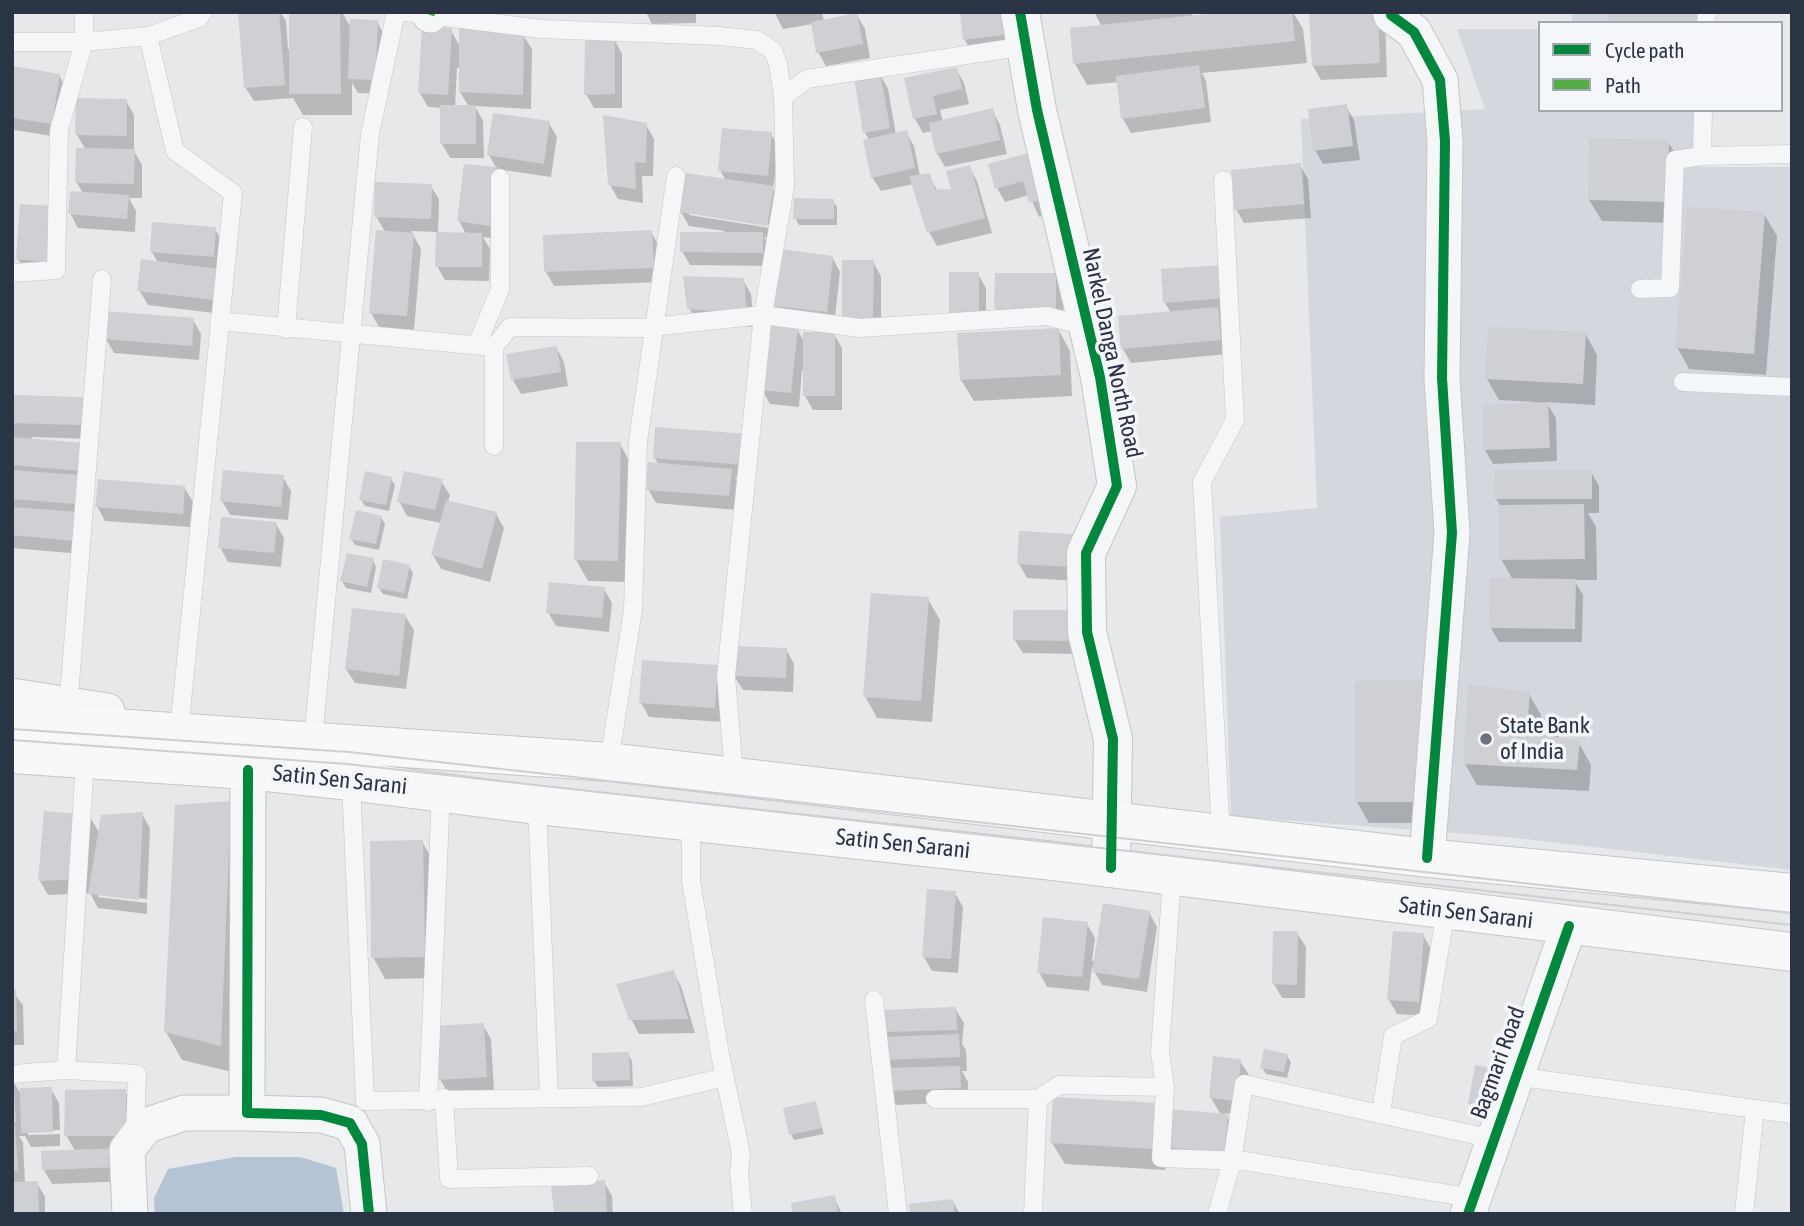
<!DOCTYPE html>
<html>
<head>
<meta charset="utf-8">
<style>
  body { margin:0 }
  #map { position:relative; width:1804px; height:1226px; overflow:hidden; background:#e6e8ea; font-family:"Asap Condensed",sans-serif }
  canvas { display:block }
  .frame { position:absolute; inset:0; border:14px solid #2b3445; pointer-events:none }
  .legend { position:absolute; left:1538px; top:21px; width:245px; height:91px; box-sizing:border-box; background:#f4f6f9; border:2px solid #a4a8b1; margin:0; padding:9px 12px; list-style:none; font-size:21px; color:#2b3445 }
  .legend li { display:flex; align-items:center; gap:14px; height:35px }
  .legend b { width:35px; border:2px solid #a4a8b1 }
</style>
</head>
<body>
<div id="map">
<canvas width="1804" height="1226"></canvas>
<div class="frame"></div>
<ul class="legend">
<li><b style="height:9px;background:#00873e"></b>Cycle path</li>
<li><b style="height:9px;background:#54ac47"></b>Path</li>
</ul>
</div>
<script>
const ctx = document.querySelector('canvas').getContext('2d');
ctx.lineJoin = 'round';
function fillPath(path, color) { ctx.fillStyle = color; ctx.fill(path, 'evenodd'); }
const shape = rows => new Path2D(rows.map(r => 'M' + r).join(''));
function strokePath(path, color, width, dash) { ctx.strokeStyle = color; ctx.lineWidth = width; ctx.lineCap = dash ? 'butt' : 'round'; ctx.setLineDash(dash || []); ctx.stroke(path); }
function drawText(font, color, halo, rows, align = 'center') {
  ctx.font = font + ' "Asap Condensed",sans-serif'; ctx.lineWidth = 7; ctx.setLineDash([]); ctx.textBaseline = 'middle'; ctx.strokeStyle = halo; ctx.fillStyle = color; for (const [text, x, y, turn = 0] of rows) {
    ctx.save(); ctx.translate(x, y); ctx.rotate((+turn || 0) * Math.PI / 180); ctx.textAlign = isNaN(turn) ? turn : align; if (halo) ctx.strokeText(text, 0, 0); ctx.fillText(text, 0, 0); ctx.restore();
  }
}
fillPath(shape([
  [1572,12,1695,12,1695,23,1572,23],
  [1457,29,1540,29,1540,110,1698,110,1700,167,1792,167,1792,870,1507,837,1231,816,1220,517,1317,508,1301,119,1485,109]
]), '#d4d7dd');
fillPath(shape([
  [236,1157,300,1157,336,1168,344,1214,155,1214,154,1198,168,1169]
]), '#b4c4d5');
fillPath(shape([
  [239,12,280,12,286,21,288,49,291,49,291,12,342,12,352,30,377,22,385,36,383,94,358,93,352,83,352,115,303,115,293,98,254,101,245,87],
  [646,12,696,12,696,23,652,24],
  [774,12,822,12,824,21,857,15,865,29,870,58,826,66,818,52,813,24,783,29],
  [988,12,1008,12,1017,48,973,53,964,39,962,15],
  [1094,12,1207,12,1192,14,1193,17,1243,12,1293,12,1303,29,1307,63,1202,73,1206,81,1211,122,1131,133,1123,119,1119,82,1087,85,1075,64,1072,30,1102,27],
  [1385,18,1387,77,1321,80,1313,66],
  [451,30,460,47,523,35,532,49,531,109,475,106,483,121,484,158,450,158,442,144,442,108,428,107,420,93],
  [457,68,460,68,460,92,469,107,455,107],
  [614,39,622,54,622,108,594,108,586,94],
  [956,69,964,83,969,104,940,110,943,122,992,110,1000,125,1007,154,945,167,937,153,932,131,923,133,915,119,906,79],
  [880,74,888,89,896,135,906,132,914,146,920,176,929,175,938,192,954,191,969,167,977,181,992,233,937,246,929,232,913,184,881,191,872,177,869,140,865,133],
  [59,75,67,90,59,137,14,130,12,77],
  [126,101,134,115,134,151,142,165,142,198,129,198,136,211,135,232,78,228,70,213,83,193,77,183,86,150,77,135],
  [1346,106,1354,120,1360,160,1323,164,1315,150],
  [495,115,549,123,557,137,551,177,497,169,505,183,498,239,483,237,490,249,489,281,445,280,437,266,437,232,411,231,421,249,414,330,379,327,371,313,378,232,385,232,376,216,377,184,430,185,439,199,438,234,466,234,459,221,465,165,497,169,489,155],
  [646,125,654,139,653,176,642,176,643,203,618,199,610,185],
  [771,134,779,148,773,189,781,202,775,239,764,237,770,248,770,266,690,265,682,251,725,231,689,226,681,212,726,181,720,170],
  [689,212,776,225,776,229,689,215],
  [1668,142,1681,163,1679,223,1602,221,1589,200],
  [1031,154,1052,213,1039,217,1029,195,1005,202,997,188],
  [1300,165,1308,179,1311,218,1244,223,1236,209],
  [833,201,837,207,837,225,799,225,795,218],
  [50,208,54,276,26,273,18,259],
  [1764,214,1777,236,1766,375,1689,369,1677,347],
  [215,229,223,243,222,314,148,305,139,290,158,263,152,252],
  [651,232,659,246,661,282,554,286,546,272,545,236],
  [832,257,840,272,834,326,783,320,775,306],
  [873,262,881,276,881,333,844,319],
  [1221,266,1232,312,1220,313,1225,323,1228,354,1131,363,1123,349,1120,318,1171,313,1165,303],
  [978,274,986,288,986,329,959,330],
  [1055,274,1064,289,1063,322,1004,322,996,308],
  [743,280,751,294,754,327,697,322,689,308],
  [193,320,201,334,199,360,114,353,106,339],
  [797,329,805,343,834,334,842,348,842,410,813,410,805,396,805,370,802,370,799,407,770,404,762,390],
  [1058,329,1070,351,1072,396,974,401,961,380],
  [1585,333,1597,355,1595,405,1546,402,1556,418,1557,461,1493,464,1485,450,1535,402,1499,400,1487,379],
  [556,347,564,362,568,386,521,394,513,380],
  [12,396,83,399,91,439,32,437,31,440,83,444,82,554,12,548],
  [748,435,754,478,735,477,739,484,737,510,656,503,648,489,659,465,654,457],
  [620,444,632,466,629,582,588,581,576,560],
  [1591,472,1599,486,1599,513,1588,513,1596,527,1597,580,1574,580,1583,595,1582,642,1499,642,1491,628,1513,580,1501,559,1500,505,1496,499],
  [283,477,291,491,288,520,230,515,222,501],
  [391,479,395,485,389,511,365,506,361,500],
  [441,481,450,495,448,502,496,514,504,528,490,582,441,569,433,555,441,523,407,516,399,501],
  [184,487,193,502,190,527,105,521,97,506],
  [381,517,385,524,379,550,355,545,351,538],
  [276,524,284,538,281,567,228,562,220,547],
  [1073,535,1079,581,1027,578,1019,564],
  [373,560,376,567,371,593,346,588,342,581],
  [409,567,413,573,407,599,383,594,379,588],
  [604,589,612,603,609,632,556,626,548,612],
  [928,599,940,620,932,722,877,718,865,696],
  [1072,612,1080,654,1023,653,1014,639],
  [405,616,414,630,406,689,355,683,346,669],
  [786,649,794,664,793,692,743,690,734,676],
  [717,667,725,681,723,722,649,717,641,703],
  [1421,682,1434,704,1434,823,1369,823,1357,802],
  [1529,694,1541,715,1541,721,1549,722,1560,740,1579,743,1591,765,1589,791,1477,785,1465,764],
  [230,802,246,830,236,1073,182,1060,166,1032],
  [142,814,150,828,147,899,98,893,98,897,147,903,147,914,98,908,90,893,48,895,40,881,90,817,100,834],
  [422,842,435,863,436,978,385,979,373,957],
  [955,893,963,907,958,973,932,971,924,957],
  [1149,912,1157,927,1147,992,1102,985,1092,967,1089,991,1047,987,1039,972,1087,924,1095,938,1092,961,1095,961],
  [1297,933,1306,947,1305,998,1282,998,1274,984],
  [1423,935,1431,949,1426,1016,1397,1014,1389,1000],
  [673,972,681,986,695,1033,639,1034,631,1019],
  [12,991,23,1005,24,1045,12,1045],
  [955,1008,964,1023,962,1044,966,1050,967,1071,962,1071,968,1082,968,1102,896,1105,888,1091,893,1070,887,1059,888,1039,884,1032],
  [483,1025,491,1039,494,1091,448,1093,440,1079],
  [628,1054,632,1061,633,1086,598,1087,594,1081],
  [1287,1056,1291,1062,1287,1078,1266,1074,1262,1067],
  [1240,1061,1249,1075,1244,1115,1225,1113,1235,1130,1231,1166,1174,1160,1167,1148,1165,1170,1065,1164,1052,1143,1221,1115,1211,1098],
  [1476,1067,1497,1114,1473,1110,1469,1103],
  [12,1080,22,1095,51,1089,59,1103,60,1130,28,1131,28,1135,60,1134,60,1146,31,1147,25,1136,19,1136,23,1142,25,1183,37,1183,45,1197,45,1214,12,1214],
  [125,1091,133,1105,131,1181,52,1184,44,1170,75,1151,66,1135],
  [815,1103,824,1134,794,1140,791,1134],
  [604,1182,612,1196,613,1214,555,1214],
  [834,1197,842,1214,794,1214],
  [952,1200,960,1214,912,1214]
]), '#0003');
fillPath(shape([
  [238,12,279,12,285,85,244,88],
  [289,12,340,12,341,94,289,94],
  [1008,12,1010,34,963,40,960,14],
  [1226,12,1292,12,1295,41,1073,64,1070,28],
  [1309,12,1378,12,1380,63,1312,66],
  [1607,12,1698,12,1698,23,1607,23],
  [857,13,863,44,816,53,811,22],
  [350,19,378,20,375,80,348,79],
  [422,26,452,28,448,95,418,93],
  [459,26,524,33,523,95,459,92],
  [585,37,615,38,615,94,584,95],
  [1199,65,1205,108,1121,119,1116,76],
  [12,66,60,74,52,124,12,118],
  [957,67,962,89,933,96,937,114,913,119,904,78],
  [880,72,890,128,863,133,854,77],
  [76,98,127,99,127,136,75,135],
  [1347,104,1353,146,1313,151,1308,109],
  [440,105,476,105,476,144,440,144],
  [993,108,1000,140,936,154,929,123],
  [493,113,550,121,544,164,487,155],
  [603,115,647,123,646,163,635,162,636,189,608,185],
  [722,128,772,132,768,176,718,171],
  [907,130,915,168,871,178,863,140],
  [1589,138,1669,140,1668,202,1588,200],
  [76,148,135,149,134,184,75,183],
  [1032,152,1045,199,1029,203,1023,181,995,189,988,164],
  [1301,163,1304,204,1234,210,1231,170],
  [464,164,498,167,490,226,457,221],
  [970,165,985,218,927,233,909,176,930,173,935,190,951,189,946,171],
  [686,173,774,186,767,226,679,212],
  [375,182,432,184,431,219,374,217],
  [70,191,129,195,127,219,68,214],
  [794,198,834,199,834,219,793,219],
  [20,204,51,206,47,262,16,259],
  [1687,207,1765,212,1754,354,1675,348],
  [152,222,216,227,214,257,150,252],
  [376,230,414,233,407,316,369,313],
  [652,230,654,268,544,272,543,235],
  [436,232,482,233,482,267,435,267],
  [680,232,763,232,763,253,680,252],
  [780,249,833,256,827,312,773,306],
  [141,259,218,269,214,300,137,291],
  [842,260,874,260,873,319,842,319],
  [1222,265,1225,298,1163,303,1161,269],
  [949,272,979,272,979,316,949,316],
  [995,273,1056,273,1056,308,994,309],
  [683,276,744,278,747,313,687,309],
  [1218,307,1221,340,1121,349,1118,316],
  [106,311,194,318,192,346,104,339],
  [766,325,798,327,791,393,760,390],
  [1488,327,1586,332,1583,384,1485,379],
  [1059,328,1061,375,960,380,957,333],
  [803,332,835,332,835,396,803,396],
  [557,346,561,372,511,380,506,354],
  [12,395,84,397,83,425,12,423],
  [1548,402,1550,448,1483,450,1482,405],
  [655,427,749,434,747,465,653,458],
  [12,437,84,443,81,471,12,465],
  [576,442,621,442,618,561,574,560],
  [648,462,732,469,729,496,646,490],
  [12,470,78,475,76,504,12,499],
  [223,470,284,475,281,507,220,501],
  [1495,470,1592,470,1592,499,1494,499],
  [365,471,392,477,386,505,359,500],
  [404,471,443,479,435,510,397,502],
  [98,479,185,486,183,514,95,507],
  [446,500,497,512,482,569,431,555],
  [1584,504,1585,559,1499,560,1498,505],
  [12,507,77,512,75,541,12,535],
  [356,510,382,516,376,544,349,539],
  [221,517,277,522,274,553,218,548],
  [1019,531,1074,534,1072,567,1017,564],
  [347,553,374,558,367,587,340,581],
  [383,559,410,565,404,593,377,588],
  [1490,578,1576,579,1575,629,1489,628],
  [549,582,605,587,602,618,546,613],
  [871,593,929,597,921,701,863,697],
  [352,608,406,614,399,676,345,669],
  [1013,610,1074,610,1073,641,1013,640],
  [734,646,787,648,786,678,733,676],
  [642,660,718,665,715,708,639,703],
  [1422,680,1422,802,1355,802,1355,681],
  [1468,685,1530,692,1528,717,1550,720,1551,736,1580,741,1577,770,1463,764],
  [231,801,221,1046,164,1032,175,805],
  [44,811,91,815,85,879,38,881],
  [143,812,139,900,88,894,101,815],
  [423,840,425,957,371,958,370,841],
  [927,889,956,891,951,959,922,957],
  [1103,903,1150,911,1139,979,1092,972],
  [1043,917,1088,922,1082,977,1037,973],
  [1273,931,1298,931,1297,985,1272,984],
  [1393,931,1424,933,1419,1002,1387,1000],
  [674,970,688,1019,629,1020,616,984],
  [12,989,16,989,17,1031,12,1031],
  [956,1007,957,1030,883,1032,882,1010],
  [484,1023,487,1077,438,1080,435,1026],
  [959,1034,960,1057,885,1060,884,1037],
  [1264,1049,1288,1054,1284,1072,1260,1068],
  [629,1052,630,1080,592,1081,592,1053],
  [1213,1056,1241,1059,1237,1101,1209,1098],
  [1475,1065,1501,1069,1494,1108,1468,1104],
  [960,1066,961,1088,887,1091,886,1068],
  [52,1087,53,1132,21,1133,20,1088],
  [12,1089,14,1089,16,1122,12,1123],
  [126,1089,126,1136,64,1136,65,1090],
  [1053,1097,1157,1103,1154,1149,1050,1143],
  [816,1101,822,1128,789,1135,783,1108],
  [1168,1109,1228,1114,1224,1153,1164,1147],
  [12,1126,15,1126,18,1171,12,1171],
  [124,1148,124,1167,42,1170,41,1151],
  [605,1180,607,1214,554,1214,551,1186],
  [38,1181,39,1214,12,1214,12,1182],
  [835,1195,838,1214,792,1214,791,1203],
  [953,1199,955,1214,910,1214,909,1204]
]), '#ced0d3');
const service = shape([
  [405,12,542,29,719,36,757,40,773,51,778,64,783,97,785,186,763,315,726,676,734,776],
  [1706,23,1707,12],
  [148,36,175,151,233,193,179,731],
  [12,42,84,42,148,36,199,18,203,12],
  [783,97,807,79,1026,46],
  [1702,156,1792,154],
  [12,273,56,270,59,130,84,42,84,12],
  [1640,289,1670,288,1675,160,1702,156,1703,110],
  [219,321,494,347],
  [286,329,303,127],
  [477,345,500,289,500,178],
  [1683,382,1792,387],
  [494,446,494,347,510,327,643,328,763,315,860,328,1047,316,1088,327],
  [68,709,102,279],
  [313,740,370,134,396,12],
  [609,762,633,610,638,441,676,176],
  [351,781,365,1101,641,1097,725,1077],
  [537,805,549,1098],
  [691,820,691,881,720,1054,741,1154,739,1173,743,1214],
  [1221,835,1202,482,1235,420,1223,180],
  [1172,877,1160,1052,1165,1087,1161,1158,1244,1161,1473,1198],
  [874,1000,898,1214],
  [66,1070,85,760],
  [12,1074,66,1070,137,1074,135,1136],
  [1514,1076,1792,1114],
  [444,1098,449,1179,589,1176],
  [935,1099,1038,1099,1059,1085,1165,1087],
  [428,1102,441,791],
  [1381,1113,1393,1036,1428,1019,1446,910],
  [1033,1214,1038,1099],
  [1217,1214,1232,1161,1244,1084,1493,1139],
  [1744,1214,1755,1109]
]);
const minor = shape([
  [430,15,431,12],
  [1391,15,1414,32,1440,80,1445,141,1442,378,1452,533,1427,858],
  [12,696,107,711],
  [248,770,247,1113,321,1115,350,1123,362,1144,369,1214],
  [130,1214,127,1150,145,1126,184,1113,247,1113],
  [1468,1214,1569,926]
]);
const tertiary = shape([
  [1020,12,1037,110,1100,377,1117,486,1086,553,1087,632,1113,739,1111,868]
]);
const secondary = shape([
  [12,721,609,762,1427,858,1792,893],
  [12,754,248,770,351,781,537,805,1054,861,1792,952]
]);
strokePath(service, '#c4c6c8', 19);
strokePath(minor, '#c4c6c8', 37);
strokePath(tertiary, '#c4c6c8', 40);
strokePath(secondary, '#c4c6c8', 40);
strokePath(service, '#f5f6f7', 18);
strokePath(minor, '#f5f6f7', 35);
strokePath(tertiary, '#f5f6f7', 38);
strokePath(secondary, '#f8f8f8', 38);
strokePath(shape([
  [12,729,349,752,1792,913],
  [12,740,347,764,1792,925]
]), '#cecfd2', 2);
strokePath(shape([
  [430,15,431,12]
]), '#54ac47', 9, [18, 9]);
strokePath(shape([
  [1020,12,1037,110,1100,377,1117,486,1086,553,1087,632,1113,739,1111,868],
  [1391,15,1414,32,1440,80,1445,141,1442,378,1452,533,1427,858],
  [248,770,247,1113,321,1115,350,1123,362,1144,369,1214],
  [1468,1214,1569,926]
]), '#00873e', 10);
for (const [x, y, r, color] of [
  [1486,739,7,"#6c737f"]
]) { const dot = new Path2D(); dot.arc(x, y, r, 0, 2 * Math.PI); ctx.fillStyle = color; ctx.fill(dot); strokePath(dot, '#f4f6f9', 2.5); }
drawText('23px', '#2b3445', '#f4f6f9', [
  ["Narkel Danga North Road",1112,353,78],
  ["Satin Sen Sarani",340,780,6],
  ["Satin Sen Sarani",903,844,6],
  ["Satin Sen Sarani",1466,913,7],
  ["Bagmari Road",1498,1063,-70]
]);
drawText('23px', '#2b3445', '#f4f6f9', [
  ["State Bank",1500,726],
  ["of India",1500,752]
], 'left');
</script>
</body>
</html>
